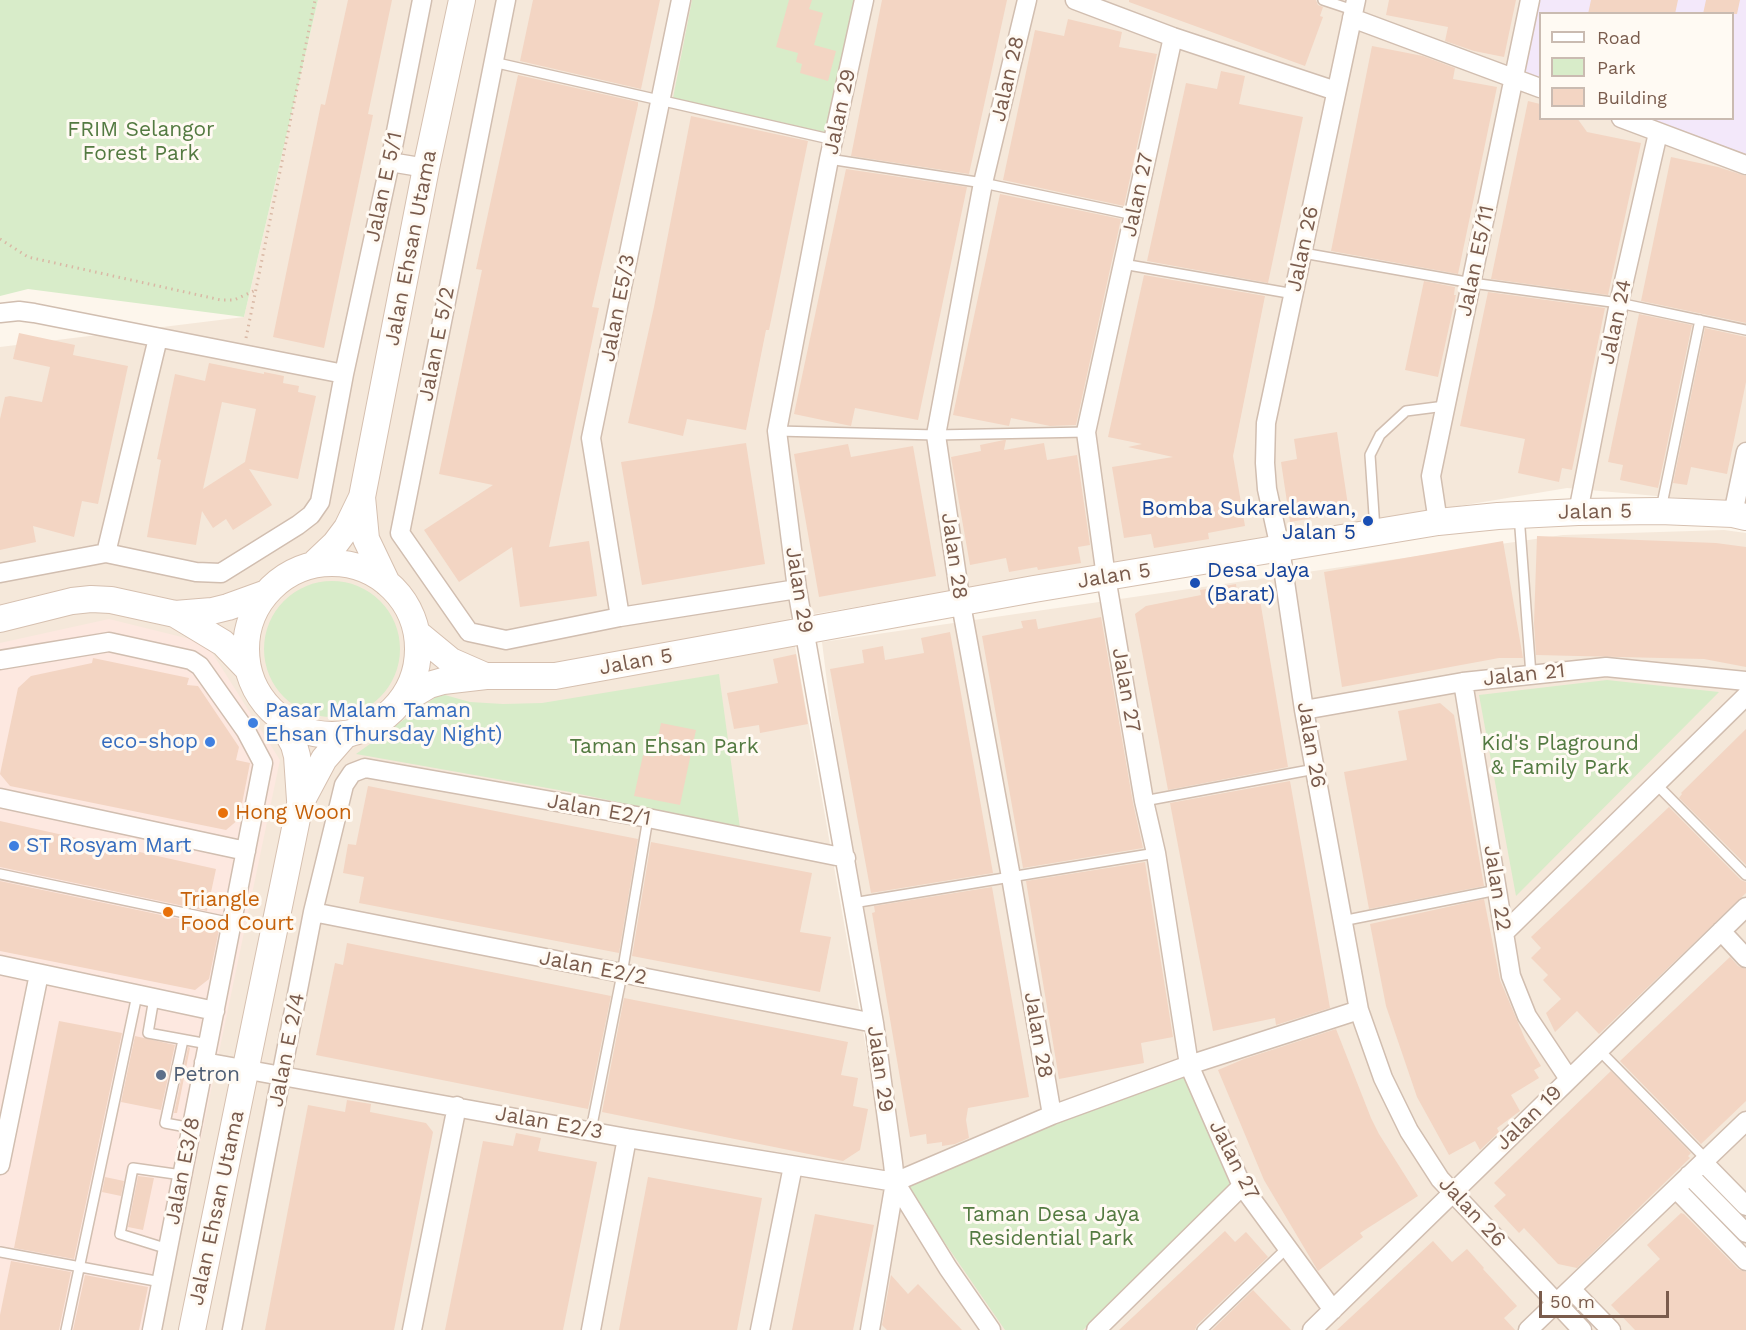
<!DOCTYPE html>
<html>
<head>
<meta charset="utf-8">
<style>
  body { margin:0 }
  #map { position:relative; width:1746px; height:1330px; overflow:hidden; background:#fdf6ec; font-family:"Work Sans",sans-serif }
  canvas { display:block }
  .legend { position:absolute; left:1539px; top:12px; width:195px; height:108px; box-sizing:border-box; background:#fffaf3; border:2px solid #cabbb1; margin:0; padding:8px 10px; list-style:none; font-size:18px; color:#7a5c4d }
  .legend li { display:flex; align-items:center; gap:12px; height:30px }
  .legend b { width:30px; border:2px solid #cabbb1 }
  .scale { position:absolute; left:1539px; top:1291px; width:130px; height:27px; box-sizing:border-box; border:3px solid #7a5c4d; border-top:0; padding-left:8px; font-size:18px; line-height:21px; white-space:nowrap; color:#7a5c4d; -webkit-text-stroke:4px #fffaf3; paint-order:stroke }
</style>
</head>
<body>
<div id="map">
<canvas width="1746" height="1330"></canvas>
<ul class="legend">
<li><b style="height:8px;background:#fff"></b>Road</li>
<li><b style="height:16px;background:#d8ecc9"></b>Park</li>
<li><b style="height:16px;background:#f3d5c3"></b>Building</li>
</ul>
<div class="scale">50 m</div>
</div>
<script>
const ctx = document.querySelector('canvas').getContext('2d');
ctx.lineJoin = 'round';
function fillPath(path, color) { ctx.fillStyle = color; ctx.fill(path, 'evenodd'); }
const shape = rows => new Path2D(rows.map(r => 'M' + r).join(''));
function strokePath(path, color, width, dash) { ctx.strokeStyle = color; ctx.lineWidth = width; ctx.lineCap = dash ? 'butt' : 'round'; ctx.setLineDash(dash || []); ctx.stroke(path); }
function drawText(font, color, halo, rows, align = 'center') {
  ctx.font = font + ' "Work Sans",sans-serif'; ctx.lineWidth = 6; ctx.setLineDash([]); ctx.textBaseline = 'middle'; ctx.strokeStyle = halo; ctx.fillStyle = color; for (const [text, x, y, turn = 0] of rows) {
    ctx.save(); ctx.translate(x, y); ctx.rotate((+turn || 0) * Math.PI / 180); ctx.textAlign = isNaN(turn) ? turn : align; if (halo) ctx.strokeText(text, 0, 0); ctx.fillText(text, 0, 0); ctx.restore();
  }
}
fillPath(shape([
  [318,0,1746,0,1746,504,1567,488,790,618,887,1166,822,642,1563,535,1724,530,1746,533,1746,1330,0,1330,0,347,244,317],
  [1540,14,1732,14,1732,118,1540,118]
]), '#f5e8da');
fillPath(shape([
  [109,619,206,643,280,760,161,1330,0,1330,0,643]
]), '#fde8e0');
fillPath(shape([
  [1540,0,1746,0,1746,154,1649,119,1732,118,1732,14,1540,14,1540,79,1524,73]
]), '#f3e8fa');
fillPath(shape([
  [0,0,318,0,244,317,28,289,0,296],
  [692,0,856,0,828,133,673,98],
  '264 649a68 68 0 1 1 136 0a68 68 0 1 1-136 0Z',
  [719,674,740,828,570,792,356,754,423,706,436,697,445,695,470,702,503,704,542,703],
  [1607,680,1719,692,1516,896,1479,695],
  [1185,1073,1230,1185,1083,1330,1005,1330,903,1182]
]), '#d8ecc9');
fillPath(shape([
  [348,0,392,0,368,114,373,115,324,348,273,337,321,104,325,105],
  [533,0,660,0,641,89,520,61],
  [789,0,812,0,809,9,823,13,814,45,836,51,828,81,800,73,802,64,796,62,798,53,776,47],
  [882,0,1007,0,969,174,851,156],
  [1129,0,1316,0,1318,5,1323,7,1320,16,1323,17,1305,66,1129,2],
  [1389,0,1516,0,1504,57,1474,51,1445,41,1448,27,1386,15],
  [1591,0,1678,0,1675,14,1588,14],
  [1706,0,1740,0,1737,14,1703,14],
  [1068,19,1122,32,1119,47,1157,54,1124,206,1003,180,1035,30,1064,36],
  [1372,46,1423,56,1455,68,1453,79,1497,87,1458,274,1331,251],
  [1221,71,1245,76,1239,104,1303,117,1268,283,1147,261,1186,83,1217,89],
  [518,75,638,102,638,105,592,307,599,308,549,547,589,541,597,596,520,607,512,547,459,582,424,530,493,485,439,474,482,270,476,269],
  [1528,101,1540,104,1540,118,1577,118,1587,132,1641,143,1608,295,1491,279],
  [691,116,808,141,769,330,766,330,746,430,687,419,683,436,628,423,654,307],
  [1671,157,1718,167,1746,176,1746,323,1641,301],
  [846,169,967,187,918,420,855,408,851,426,794,414],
  [1000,194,1121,219,1076,425,1050,426,1011,418,1009,426,953,415],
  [1144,275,1265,296,1233,456,1245,526,1208,533,1209,539,1154,548,1151,534,1124,538,1112,467,1173,457,1128,447,1142,444,1108,437],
  [1424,281,1455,287,1454,295,1456,295,1438,377,1405,370],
  [1488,292,1605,308,1572,470,1562,468,1559,482,1518,473,1525,439,1460,426],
  [1639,314,1692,325,1658,488,1620,480,1623,465,1608,462],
  [1705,328,1746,337,1746,382,1727,474,1691,467,1687,485,1673,483],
  [19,333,75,345,73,355,128,366,98,504,82,501,74,537,33,526,36,542,0,550,0,419,5,397,10,396,42,402,50,367,13,359],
  [209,363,264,374,264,372,284,376,283,383,299,386,298,392,316,396,298,479,249,469,272,505,233,530,226,519,213,528,202,511,196,545,147,537,161,460,157,459,175,374,205,381],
  [222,402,256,409,253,424,245,462,203,489],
  [1337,432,1349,512,1290,522,1281,462,1297,459,1294,439],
  [1004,440,1006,440,1004,450,1044,443,1047,460,1077,455,1090,545,1078,547,1081,563,1038,570,1037,567,1009,572,1006,558,970,565,951,457,981,451,980,445],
  [746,443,765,564,642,585,621,462],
  [848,444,851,457,913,446,936,576,819,597,794,454],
  [1537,536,1716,543,1746,547,1746,667,1704,659,1536,655,1534,623],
  [1503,541,1523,658,1499,658,1342,687,1324,572],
  [1236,584,1237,592,1258,588,1288,767,1168,790,1135,614,1146,606,1201,595,1200,590],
  [1101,617,1133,803,1143,848,1023,868,982,636,1023,628,1021,621,1036,619,1038,629],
  [950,632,993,873,871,893,830,669,864,663,862,650,883,646,885,660,924,653,921,638],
  [796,654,808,724,760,733,759,725,734,729,727,693,778,683,773,659],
  [93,658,189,678,187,685,198,686,239,747,236,760,250,763,239,819,226,830,10,786,0,774,18,688,31,676,92,663],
  [1440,703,1454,715,1484,886,1369,909,1344,772,1407,760,1398,711],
  [661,723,696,730,680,805,634,796,643,755,654,757],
  [1746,729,1746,865,1679,798,1682,794,1681,793],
  [1290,781,1330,1008,1276,1025,1275,1018,1213,1031,1170,803],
  [368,786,638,839,619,953,359,903,364,877,343,873,348,844,356,845],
  [1669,807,1741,880,1746,882,1746,893,1599,1034,1577,1011,1555,1032,1546,1013,1561,999,1543,980,1548,975,1531,958,1541,948,1531,937],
  [0,821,216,869,207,911,0,867],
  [651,842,812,873,800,932,831,937,820,992,632,956],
  [1145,862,1173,1037,1141,1043,1144,1063,1059,1079,1026,881],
  [0,881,204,924,203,927,219,930,209,979,195,990,0,951],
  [992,887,1029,1097,968,1108,966,1120,969,1138,955,1144,942,1146,942,1142,927,1144,926,1134,910,1137,872,913,875,912,874,906],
  [1484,899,1500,980,1525,1039,1541,1066,1534,1070,1539,1078,1511,1095,1520,1111,1497,1128,1499,1132,1480,1150,1475,1141,1449,1155,1417,1097,1386,1006,1370,924],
  [347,943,611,996,588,1109,316,1055,335,963,343,965],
  [1730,957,1738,966,1746,969,1746,1101,1701,1144,1620,1061],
  [624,998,848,1042,841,1075,858,1078,853,1106,868,1109,860,1150,843,1161,602,1112],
  [59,1021,122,1033,74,1259,14,1248],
  [1336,1029,1371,1118,1379,1134,1418,1196,1360,1233,1363,1237,1318,1271,1264,1180,1218,1070,1244,1059],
  [135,1036,175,1045,161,1110,121,1102],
  [188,1047,190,1048,177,1113,174,1113],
  [1611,1071,1691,1153,1688,1156,1690,1158,1577,1268,1558,1264,1524,1228,1519,1233,1494,1206,1506,1195,1494,1183],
  [347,1100,371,1104,370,1112,426,1123,433,1132,394,1330,265,1330,308,1105,345,1112],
  [516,1133,541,1138,538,1151,597,1162,563,1330,445,1330,483,1141,513,1146],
  [138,1176,154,1178,143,1230,128,1227],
  [105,1177,124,1181,121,1196,102,1192],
  [648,1177,762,1198,737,1330,619,1330],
  [1681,1213,1684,1214,1738,1269,1746,1272,1746,1330,1635,1330,1611,1305,1660,1259,1647,1245],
  [815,1214,874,1225,853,1330,792,1330],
  [1225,1231,1235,1242,1246,1232,1268,1257,1197,1325,1195,1330,1119,1330],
  [1433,1241,1452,1262,1467,1249,1484,1268,1483,1269,1517,1306,1504,1318,1515,1330,1337,1330],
  [11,1261,71,1272,59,1330,0,1330,0,1315],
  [85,1275,148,1287,139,1330,73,1330],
  [891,1275,908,1294,918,1284,962,1330,887,1330,882,1325],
  [1253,1290,1291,1330,1212,1330]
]), '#f3d5c3');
const lane = shape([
  [1323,0,1353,10],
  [493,62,834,140],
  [829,159,983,183,1134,215],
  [1303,253,1472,283,1619,303,1746,330],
  [1123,264,1294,294],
  [777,431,936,435,1086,432],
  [1661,509,1700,320],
  [1519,515,1531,675],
  [1375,530,1370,455,1380,435,1406,411,1445,406],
  [1656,784,1746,875],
  [1144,801,1315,769],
  [0,874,232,923],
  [853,903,1156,853],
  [1342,921,1497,890],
  [154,998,148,1033,208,1044],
  [183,1040,165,1123,192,1128],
  [1599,1050,1706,1159],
  [591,1130,622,974,648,818],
  [168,1249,120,1234,133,1168,182,1175],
  [0,1252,161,1282],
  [66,1330,137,995],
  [1202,1330,1287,1248]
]);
const street = shape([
  [506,0,400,533,469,632,506,640,620,617,797,589],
  [864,0,829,159,777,431,797,589,874,1023,893,1163,895,1182,870,1330],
  [1027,0,983,183,936,435,961,604,1011,877,1052,1115],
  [1075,0,1173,37,1336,91],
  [1356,0,1266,423,1265,463,1267,489,1280,548,1304,710,1359,1010,1383,1078,1409,1131,1440,1179,1582,1330],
  [1352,18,1540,88],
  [1173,37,1086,432,1106,577,1144,801,1156,853,1189,1065,1242,1186,1333,1310],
  [1621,118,1746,165],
  [390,162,426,168],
  [0,313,19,311,34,313,344,374],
  [1578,512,1619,303,1658,133],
  [1733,514,1746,452],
  [1438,522,1431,476,1530,0],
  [106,553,158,338],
  [0,573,106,553,196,572,221,573,298,525,311,515,320,502,344,374,390,162,422,0],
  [620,617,591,438,681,0],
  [0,660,109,642,191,660,200,666,246,731,263,763,152,1330],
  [1463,682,1511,976,1527,1016,1569,1079],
  [1304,710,1463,682,1606,667,1746,681],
  [0,798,246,851],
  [313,912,874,1023],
  [1721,931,1746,958],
  [1504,933,1746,696],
  [0,965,215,1011],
  [204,1062,627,1138,895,1182],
  [1703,1162,1746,1206],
  [0,1165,39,974],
  [1689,1175,1746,1233],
  [895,1182,1052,1115,1189,1065,1359,1010],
  [895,1182,948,1268,991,1330],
  [1676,1189,1746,1261],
  [1571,1289,1611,1330],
  [232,1330,313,912,344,785,352,773,365,768,648,818,846,858],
  [412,1330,457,1106],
  [591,1330,627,1138],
  [760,1330,793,1166],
  [1096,1330,1242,1186],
  [1312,1330,1746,907],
  [1528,1330,1746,1121]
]);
const secondary = shape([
  [316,562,335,544,347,528,362,497],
  '246 649a86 86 0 1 1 172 0a86 86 0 1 1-172 0Z',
  [387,583,366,539,362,497,426,168,462,0],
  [175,614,212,611,228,607,264,594],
  [0,619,72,601,91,599,111,600,175,614,223,643,248,669],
  [417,633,451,661,483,675],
  [399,703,429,685,443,681,486,676,555,676,1034,589,1438,522,1498,516,1578,512,1660,511,1733,514,1746,517],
  [278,716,294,745,297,756,300,800],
  [192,1330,300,804,324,759,345,735,360,730]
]);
strokePath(lane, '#d1beb0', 12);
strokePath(street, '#d1beb0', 21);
strokePath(secondary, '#d6c0b0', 28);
strokePath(shape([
  [0,239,28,257,221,300,234,300,256,290],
  [246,338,315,0]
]), '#d9b8a5', 3, [1.5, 4.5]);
strokePath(lane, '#fff', 9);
strokePath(street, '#fff', 18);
strokePath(secondary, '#fff', 26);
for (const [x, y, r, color] of [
  [1368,521,6,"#1a4fb4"],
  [1195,583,6,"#1a4fb4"],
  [253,723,6,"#3f7fe0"],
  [210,742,6,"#3f7fe0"],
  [223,813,6,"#e8710a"],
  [14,846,6,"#3f7fe0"],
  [168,912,6,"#e8710a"],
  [161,1075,6,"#5c6f8a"]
]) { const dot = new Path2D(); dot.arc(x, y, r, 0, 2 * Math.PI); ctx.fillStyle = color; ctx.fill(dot); strokePath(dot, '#fffaf3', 2); }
drawText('21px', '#7a5c4d', '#fffaf3', [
  ["Jalan 28",1008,79,-77],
  ["Jalan 29",840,112,-78],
  ["Jalan E 5/1",384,187,-78],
  ["Jalan 27",1138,195,-78],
  ["Jalan Ehsan Utama",411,248,-79],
  ["Jalan 26",1303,249,-78],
  ["Jalan E5/11",1476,261,-78],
  ["Jalan E5/3",618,308,-79],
  ["Jalan 24",1616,322,-78],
  ["Jalan E 5/2",437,344,-79],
  ["Jalan 5",1595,512,-1],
  ["Jalan 28",954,556,82],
  ["Jalan 5",1114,576,-9],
  ["Jalan 29",799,590,81],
  ["Jalan 5",636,662,-10],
  ["Jalan 21",1524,675,-6],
  ["Jalan 27",1126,690,80],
  ["Jalan 26",1311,745,80],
  ["Jalan E2/1",599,810,10],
  ["Jalan 22",1497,888,81],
  ["Jalan E2/2",593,968,11],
  ["Jalan 28",1038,1035,80],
  ["Jalan E 2/4",287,1050,-79],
  ["Jalan 29",880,1069,82],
  ["Jalan 19",1529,1118,-44],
  ["Jalan E2/3",549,1123,10],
  ["Jalan 27",1234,1160,63],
  ["Jalan E3/8",183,1171,-79],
  ["Jalan Ehsan Utama",217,1208,-78],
  ["Jalan 26",1472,1212,47]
]);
drawText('21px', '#537a41', '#fffaf3', [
  ["FRIM Selangor",141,130],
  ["Forest Park",141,154],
  ["Kid's Plaground",1560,744],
  ["& Family Park",1560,768],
  ["Taman Ehsan Park",664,747],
  ["Taman Desa Jaya",1051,1215],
  ["Residential Park",1051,1239]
]);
drawText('21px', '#164399', '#fffaf3', [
  ["Bomba Sukarelawan,",1356,509],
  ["Jalan 5",1356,533],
  ["Desa Jaya",1207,571,"left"],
  ["(Barat)",1207,595,"left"]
], 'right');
drawText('21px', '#366cbe', '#fffaf3', [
  ["Pasar Malam Taman",265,711],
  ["Ehsan (Thursday Night)",265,735],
  ["eco-shop",198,742,"right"],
  ["ST Rosyam Mart",26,846]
], 'left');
drawText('21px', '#c56008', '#fffaf3', [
  ["Hong Woon",235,813],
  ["Triangle",180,900],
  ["Food Court",180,924]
], 'left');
drawText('21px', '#4e5e75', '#fffaf3', [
  ["Petron",173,1075]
], 'left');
</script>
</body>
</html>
